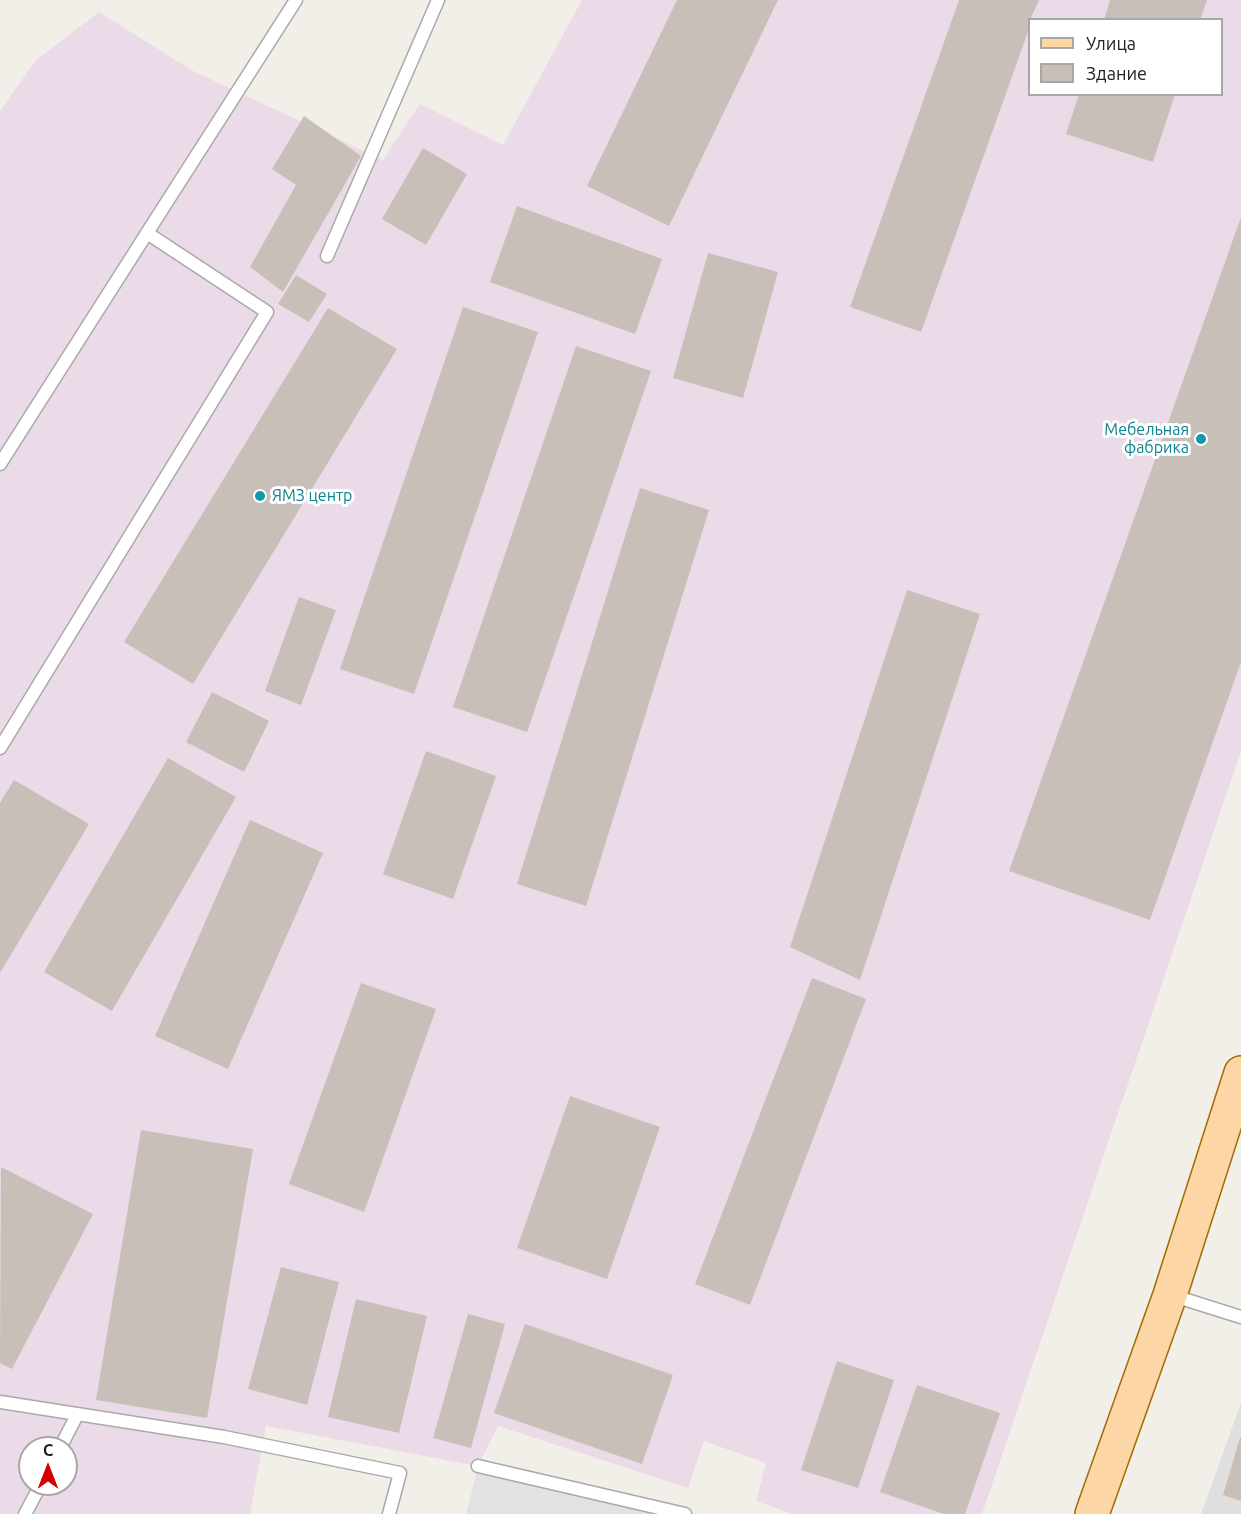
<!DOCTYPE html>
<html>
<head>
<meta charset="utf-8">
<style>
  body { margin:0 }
  #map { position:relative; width:1241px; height:1514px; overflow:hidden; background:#f2efe9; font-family:Ubuntu,sans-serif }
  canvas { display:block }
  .legend { position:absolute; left:1028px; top:18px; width:195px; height:78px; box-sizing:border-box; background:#fff; border:2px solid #a7a7a7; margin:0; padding:8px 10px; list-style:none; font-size:18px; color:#222 }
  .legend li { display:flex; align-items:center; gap:12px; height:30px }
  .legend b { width:30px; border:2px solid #a7a7a7 }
  .north { position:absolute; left:18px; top:1436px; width:60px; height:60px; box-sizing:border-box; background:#fff; border:2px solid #a7a7a7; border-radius:50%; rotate:0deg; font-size:16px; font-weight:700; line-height:24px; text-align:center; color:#222 }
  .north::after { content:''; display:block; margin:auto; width:21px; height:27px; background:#d40000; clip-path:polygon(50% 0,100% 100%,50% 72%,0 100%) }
</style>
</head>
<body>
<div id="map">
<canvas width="1241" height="1514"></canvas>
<ul class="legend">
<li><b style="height:8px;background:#fcd6a4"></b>Улица</li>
<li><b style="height:16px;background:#c7bfb8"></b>Здание</li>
</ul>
<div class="north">С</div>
</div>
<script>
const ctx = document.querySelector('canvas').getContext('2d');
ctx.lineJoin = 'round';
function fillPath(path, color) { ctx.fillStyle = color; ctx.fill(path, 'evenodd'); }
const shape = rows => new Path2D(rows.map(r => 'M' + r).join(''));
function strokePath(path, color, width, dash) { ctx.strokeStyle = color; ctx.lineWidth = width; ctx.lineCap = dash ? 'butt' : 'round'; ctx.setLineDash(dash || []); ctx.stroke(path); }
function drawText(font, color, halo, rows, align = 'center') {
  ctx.font = font + ' Ubuntu,sans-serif'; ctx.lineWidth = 6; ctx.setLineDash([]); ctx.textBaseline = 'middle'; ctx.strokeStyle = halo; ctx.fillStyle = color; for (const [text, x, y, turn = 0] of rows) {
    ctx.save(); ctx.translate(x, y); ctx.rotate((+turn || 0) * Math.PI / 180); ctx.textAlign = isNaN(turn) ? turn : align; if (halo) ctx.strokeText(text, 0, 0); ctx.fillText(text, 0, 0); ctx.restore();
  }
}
fillPath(shape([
  [1241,1403,1241,1514,1201,1514]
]), '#e0dfdf');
fillPath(shape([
  [582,0,1241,0,1241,751,982,1514,793,1514,756,1501,766,1463,704,1441,688,1488,498,1426,478,1466,266,1426,250,1514,0,1514,0,111,36,60,99,12,193,71,383,160,420,104,503,145],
  [1030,20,1222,20,1222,94,1030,94],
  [30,1448,66,1448,66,1484,30,1484]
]), '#ebdbe8');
fillPath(shape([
  [478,1466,685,1514,466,1514]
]), '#e2e2e2');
fillPath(shape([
  [677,0,778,0,669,226,587,186],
  [959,0,1039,0,1030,20,1030,26,921,332,850,307],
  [1110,0,1207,0,1200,20,1104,20],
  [1079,94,1175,94,1153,162,1066,134],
  [304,116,361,156,283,292,250,267,296,185,272,169],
  [423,148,467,174,426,245,382,219],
  [517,206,662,259,635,334,490,282],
  [1241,217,1241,662,1150,920,1009,871],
  [708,253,778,272,743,398,673,378],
  [296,275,327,294,309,322,278,304],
  [463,307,538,332,414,694,340,669],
  [328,308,397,349,193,684,124,642],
  [576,346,651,371,527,732,453,707],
  [640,488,709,510,586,906,517,884],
  [907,590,980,614,860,980,790,947],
  [299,597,336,610,301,705,265,691],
  [212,692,269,721,244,772,186,742],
  [426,751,496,776,453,899,383,874],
  [168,758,236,797,112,1011,44,972],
  [14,780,89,824,0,973,0,803],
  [250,820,323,853,228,1069,155,1036],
  [812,978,866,999,750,1305,695,1284],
  [361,983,436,1009,364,1212,289,1184],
  [570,1096,660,1127,607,1279,517,1248],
  [141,1130,253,1149,207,1418,96,1400],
  [1,1167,93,1214,12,1369,0,1363],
  [281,1267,339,1282,307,1405,248,1389],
  [356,1299,427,1316,399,1433,328,1417],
  [468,1314,505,1324,471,1448,433,1438],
  [525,1324,673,1375,642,1464,494,1413],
  [837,1361,894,1380,858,1488,801,1470],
  [917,1385,1000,1413,965,1514,944,1514,880,1492],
  [1240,1438,1241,1438,1241,1501,1223,1495]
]), '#c7bfb8');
const lane = shape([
  [327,256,438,0],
  [0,464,147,233],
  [0,748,267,312,147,233,296,0],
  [1171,1295,1241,1317],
  [0,1402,224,1437,400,1473,389,1514],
  [60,1448,77,1415],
  [478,1466,685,1514],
  [25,1514,41,1484]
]);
const primary = shape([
  [1092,1514,1170,1295,1241,1073]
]);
strokePath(lane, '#a9a9a9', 15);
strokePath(primary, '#a06b00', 36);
strokePath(lane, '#fff', 12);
strokePath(primary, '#fcd6a4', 33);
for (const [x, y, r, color] of [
  [1201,439,6,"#0f9aa8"],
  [260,496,6,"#0f9aa8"]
]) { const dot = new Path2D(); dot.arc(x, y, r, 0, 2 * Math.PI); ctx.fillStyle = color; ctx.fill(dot); strokePath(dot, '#fff', 2); }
drawText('16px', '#0d838f', '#fff', [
  ["Мебельная",1189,430],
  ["фабрика",1189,448],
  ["ЯМЗ центр",272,496,"left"]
], 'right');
</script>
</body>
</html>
